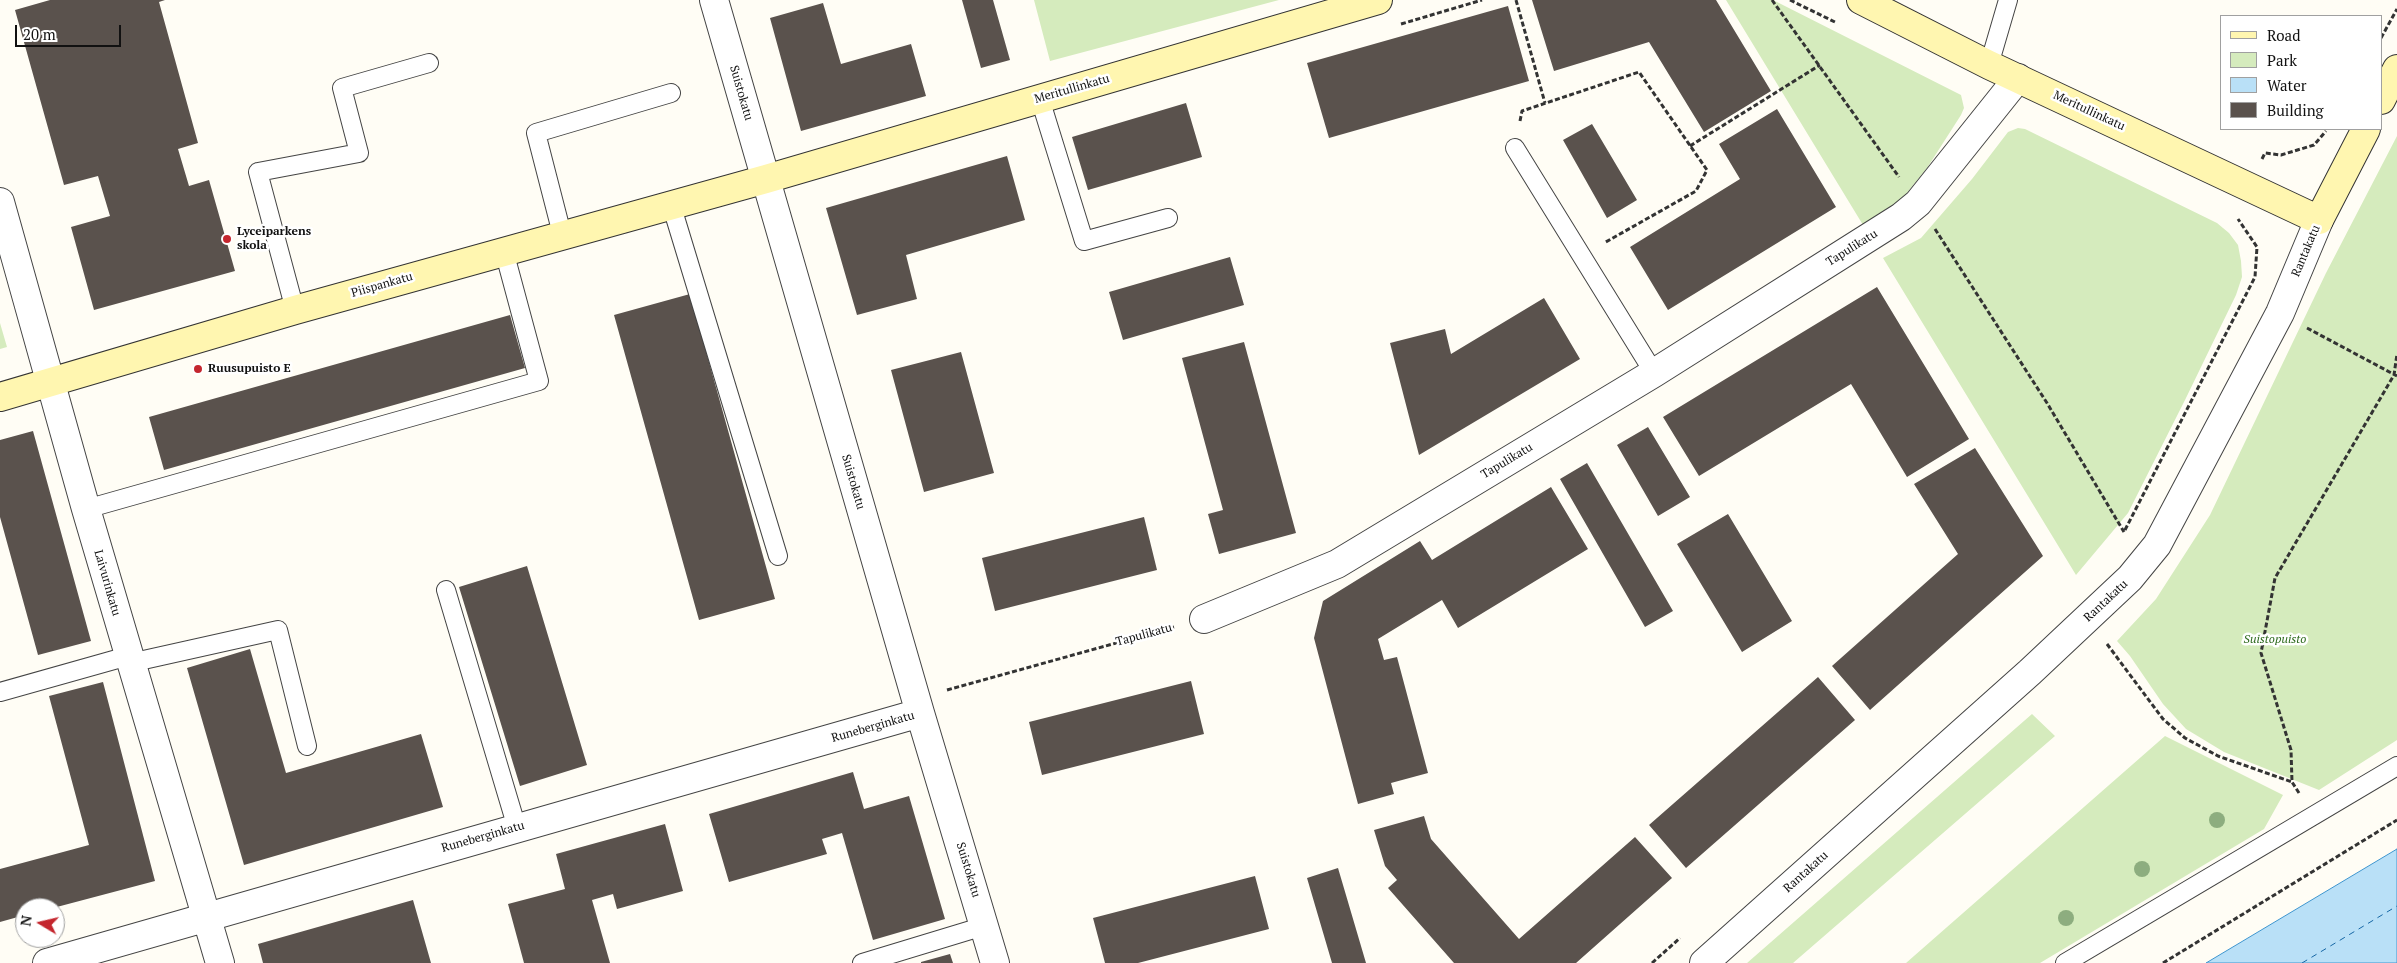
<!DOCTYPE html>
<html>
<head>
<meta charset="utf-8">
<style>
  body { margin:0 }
  #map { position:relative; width:2397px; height:963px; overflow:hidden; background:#fffdf5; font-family:"PT Serif",serif }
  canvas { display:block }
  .legend { position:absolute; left:2220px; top:15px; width:162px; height:115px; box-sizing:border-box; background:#fff; border:1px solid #a0a0a0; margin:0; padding:6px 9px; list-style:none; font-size:15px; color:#111 }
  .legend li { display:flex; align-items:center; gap:10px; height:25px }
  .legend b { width:25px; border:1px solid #a0a0a0 }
  .north { position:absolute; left:15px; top:898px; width:50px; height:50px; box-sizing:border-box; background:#fff; border:1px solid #a0a0a0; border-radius:50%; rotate:279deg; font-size:14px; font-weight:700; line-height:20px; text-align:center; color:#111 }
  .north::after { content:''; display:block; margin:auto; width:18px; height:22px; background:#c4262e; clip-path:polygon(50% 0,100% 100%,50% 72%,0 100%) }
  .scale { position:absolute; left:15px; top:25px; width:106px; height:22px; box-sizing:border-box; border:2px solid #111; border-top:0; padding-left:6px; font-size:15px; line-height:18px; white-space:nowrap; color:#111; -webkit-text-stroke:4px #fff; paint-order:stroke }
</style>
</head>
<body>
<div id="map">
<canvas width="2397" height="963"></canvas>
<ul class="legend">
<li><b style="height:6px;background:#fff6b0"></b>Road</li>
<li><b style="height:14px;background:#d5ebbd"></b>Park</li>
<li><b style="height:14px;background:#b9e0f7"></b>Water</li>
<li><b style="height:14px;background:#5a524d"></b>Building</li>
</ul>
<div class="north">N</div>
<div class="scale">20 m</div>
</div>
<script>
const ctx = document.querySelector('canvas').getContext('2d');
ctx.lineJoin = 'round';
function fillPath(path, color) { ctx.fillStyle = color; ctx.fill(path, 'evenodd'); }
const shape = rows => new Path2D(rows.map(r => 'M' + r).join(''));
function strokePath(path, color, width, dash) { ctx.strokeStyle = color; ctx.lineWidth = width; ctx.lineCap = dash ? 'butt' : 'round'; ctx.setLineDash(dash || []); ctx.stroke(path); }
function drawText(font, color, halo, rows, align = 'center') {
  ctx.font = font + ' "PT Serif",serif'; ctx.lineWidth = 5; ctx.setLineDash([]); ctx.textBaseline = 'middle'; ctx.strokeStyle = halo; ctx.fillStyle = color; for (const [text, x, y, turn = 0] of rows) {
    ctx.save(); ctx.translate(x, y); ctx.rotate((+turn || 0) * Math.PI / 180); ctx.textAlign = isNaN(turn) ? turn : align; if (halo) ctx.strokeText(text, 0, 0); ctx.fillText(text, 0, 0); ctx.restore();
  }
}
fillPath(shape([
  [1034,0,1279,0,1050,61],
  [1726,0,1773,0,1961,95,1964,108,1961,115,1927,168,1902,199,1863,225],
  [2018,128,2025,129,2217,223,2229,233,2238,245,2241,261,2242,277,2236,295,2185,400,2128,513,2076,575,1883,258,1921,238,1972,179,2008,132],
  [2397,136,2397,740,2319,790,2224,752,2186,729,2163,704,2130,656,2117,641,2156,599,2210,515,2326,273],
  [0,323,7,347,0,349],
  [2032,714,2055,736,1793,963,1747,963],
  [2165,736,2283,795,2264,829,2040,963,1906,963]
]), '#d5ebbd');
const water = shape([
  [2397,849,2397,963,2206,963,2397,849]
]);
fillPath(water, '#b9e0f7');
strokePath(water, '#3f96cf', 1);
strokePath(shape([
  [2302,963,2397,906]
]), '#1768a6', 1, [6, 5]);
fillPath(shape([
  [50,0,165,0,159,2,198,143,178,149,189,186,209,180,235,271,94,310,71,227,110,216,98,176,64,185,15,10],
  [962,0,993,0,1010,60,981,68],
  [1532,0,1716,0,1771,91,1704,132,1649,42,1554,71],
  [823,3,841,64,911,44,926,96,801,131,770,18],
  [1508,6,1529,81,1329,138,1307,63],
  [1186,103,1202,157,1088,190,1072,137],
  [1777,109,1836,207,1668,310,1630,247,1740,179,1719,144],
  [1592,124,1637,200,1607,218,1563,140],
  [1007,156,1025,220,906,255,917,299,857,315,826,208],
  [1230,257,1244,305,1123,340,1109,292],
  [1877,287,1969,439,1907,477,1851,384,1699,476,1663,417],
  [690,294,775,599,699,620,614,315],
  [1544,298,1580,359,1419,455,1390,343,1445,329,1451,354],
  [510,315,525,368,164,470,149,417],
  [1244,342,1296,533,1219,554,1208,514,1223,510,1182,358],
  [961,352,994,473,924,492,891,370],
  [1648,427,1690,497,1658,516,1617,445],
  [33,431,91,641,38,655,0,517,0,440],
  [1975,448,2043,556,1870,710,1832,666,1958,554,1914,484],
  [1587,463,1673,611,1645,627,1560,479],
  [1551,487,1588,549,1458,628,1442,600,1378,639,1384,660,1397,657,1428,773,1391,783,1394,794,1358,804,1314,638,1323,601,1420,541,1432,560],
  [1728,514,1792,621,1742,652,1677,544],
  [1144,517,1157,570,995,611,982,558],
  [527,566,587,765,520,786,459,587],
  [250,649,286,773,421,734,443,807,244,865,187,668],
  [1818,677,1855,720,1686,868,1649,825],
  [1191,681,1204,734,1042,775,1029,722],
  [103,682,155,881,53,908,25,908,25,915,0,922,0,869,89,845,49,696],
  [853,772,864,809,909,796,945,919,873,940,842,833,822,839,827,854,729,882,709,814],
  [1424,816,1431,839,1519,939,1635,837,1672,878,1576,963,1454,963,1388,888,1397,880,1385,866,1374,830],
  [665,824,683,891,617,909,613,894,592,900,610,963,524,963,508,904,565,889,556,854],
  [1338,868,1366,963,1332,963,1307,878],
  [1255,876,1269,929,1138,963,1105,963,1093,918],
  [413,900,431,963,263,963,258,944],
  [950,954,953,963,921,963,921,962]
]), '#5a524d');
const lane = shape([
  [1989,65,2008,0],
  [1040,99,1084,241,1168,218],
  [1515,148,1654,373],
  [671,204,778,556],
  [562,234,536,133,671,93],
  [295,310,258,172,359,153,342,88,429,63],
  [86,509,539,381,504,251],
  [446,590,517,828],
  [130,663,278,630,307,746],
  [0,692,128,656],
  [862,963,984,926],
  [2065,963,2397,766]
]);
const street = shape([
  [714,0,920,713,995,963],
  [0,202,86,509,220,963],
  [1204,619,1337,564,1654,373,1901,217,1918,203,2018,78],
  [47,963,920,713],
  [1704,963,2030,672,2130,578,2157,545,2280,313,2319,220]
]);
const secondary = shape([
  [1861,0,1989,65,2319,220,2366,129],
  [2381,100,2397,69],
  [0,397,295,310,766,179,1378,0]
]);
strokePath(lane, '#444', 20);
strokePath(street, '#444', 30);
strokePath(secondary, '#333', 30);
strokePath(shape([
  [1516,0,1545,103],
  [1772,0,1899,177],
  [1790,0,1837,23],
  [1401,24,1482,0],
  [2381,38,2397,9],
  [1520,121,1522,111,1639,72,1707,170,1696,191,1604,243],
  [1690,146,1820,65],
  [2262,159,2265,153,2281,155,2314,145,2326,131],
  [1935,229,2047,403,2124,532],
  [2307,328,2397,376],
  [2125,530,2255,277,2257,247,2238,219],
  [2107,644,2163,719,2185,738,2218,756,2292,782],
  [947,690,1174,627],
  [2299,793,2292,782,2291,750,2261,653,2275,578,2394,375,2397,354],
  [1652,963,1680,938],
  [2163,963,2397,820]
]), '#333', 3, [5, 2.5]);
strokePath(lane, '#fff', 18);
strokePath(street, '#fff', 28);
strokePath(secondary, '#fff6b0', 28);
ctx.fillStyle = '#8dad7f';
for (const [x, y] of [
  [2217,820],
  [2142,869],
  [2066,918]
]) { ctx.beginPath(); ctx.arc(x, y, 8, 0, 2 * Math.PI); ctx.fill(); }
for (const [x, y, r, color] of [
  [227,239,5,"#c4262e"],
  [198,369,5,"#c4262e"]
]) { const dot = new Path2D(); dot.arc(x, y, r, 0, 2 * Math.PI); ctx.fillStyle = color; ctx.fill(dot); strokePath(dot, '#fff', 2); }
drawText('12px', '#111', '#fff', [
  ["Meritullinkatu",1072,89,-16],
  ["Suistokatu",741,93,74],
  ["Meritullinkatu",2089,111,25],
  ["Tapulikatu",1852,248,-32],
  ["Rantakatu",2306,251,-67],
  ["Piispankatu",382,285,-16],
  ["Tapulikatu",1507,461,-31],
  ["Suistokatu",853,482,74],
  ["Laivurinkatu",107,583,74],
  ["Rantakatu",2106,601,-43],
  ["Tapulikatu",1144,635,-15],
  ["Runeberginkatu",873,727,-16],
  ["Runeberginkatu",483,837,-16],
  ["Suistokatu",968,870,73],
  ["Rantakatu",1806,872,-42]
]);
drawText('bold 12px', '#111', '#fff', [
  ["Lyceiparkens",237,232],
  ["skola",237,246],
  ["Ruusupuisto E",208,369]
], 'left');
drawText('italic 12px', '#2f6b1f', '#fff', [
  ["Suistopuisto",2275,640]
]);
</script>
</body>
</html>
